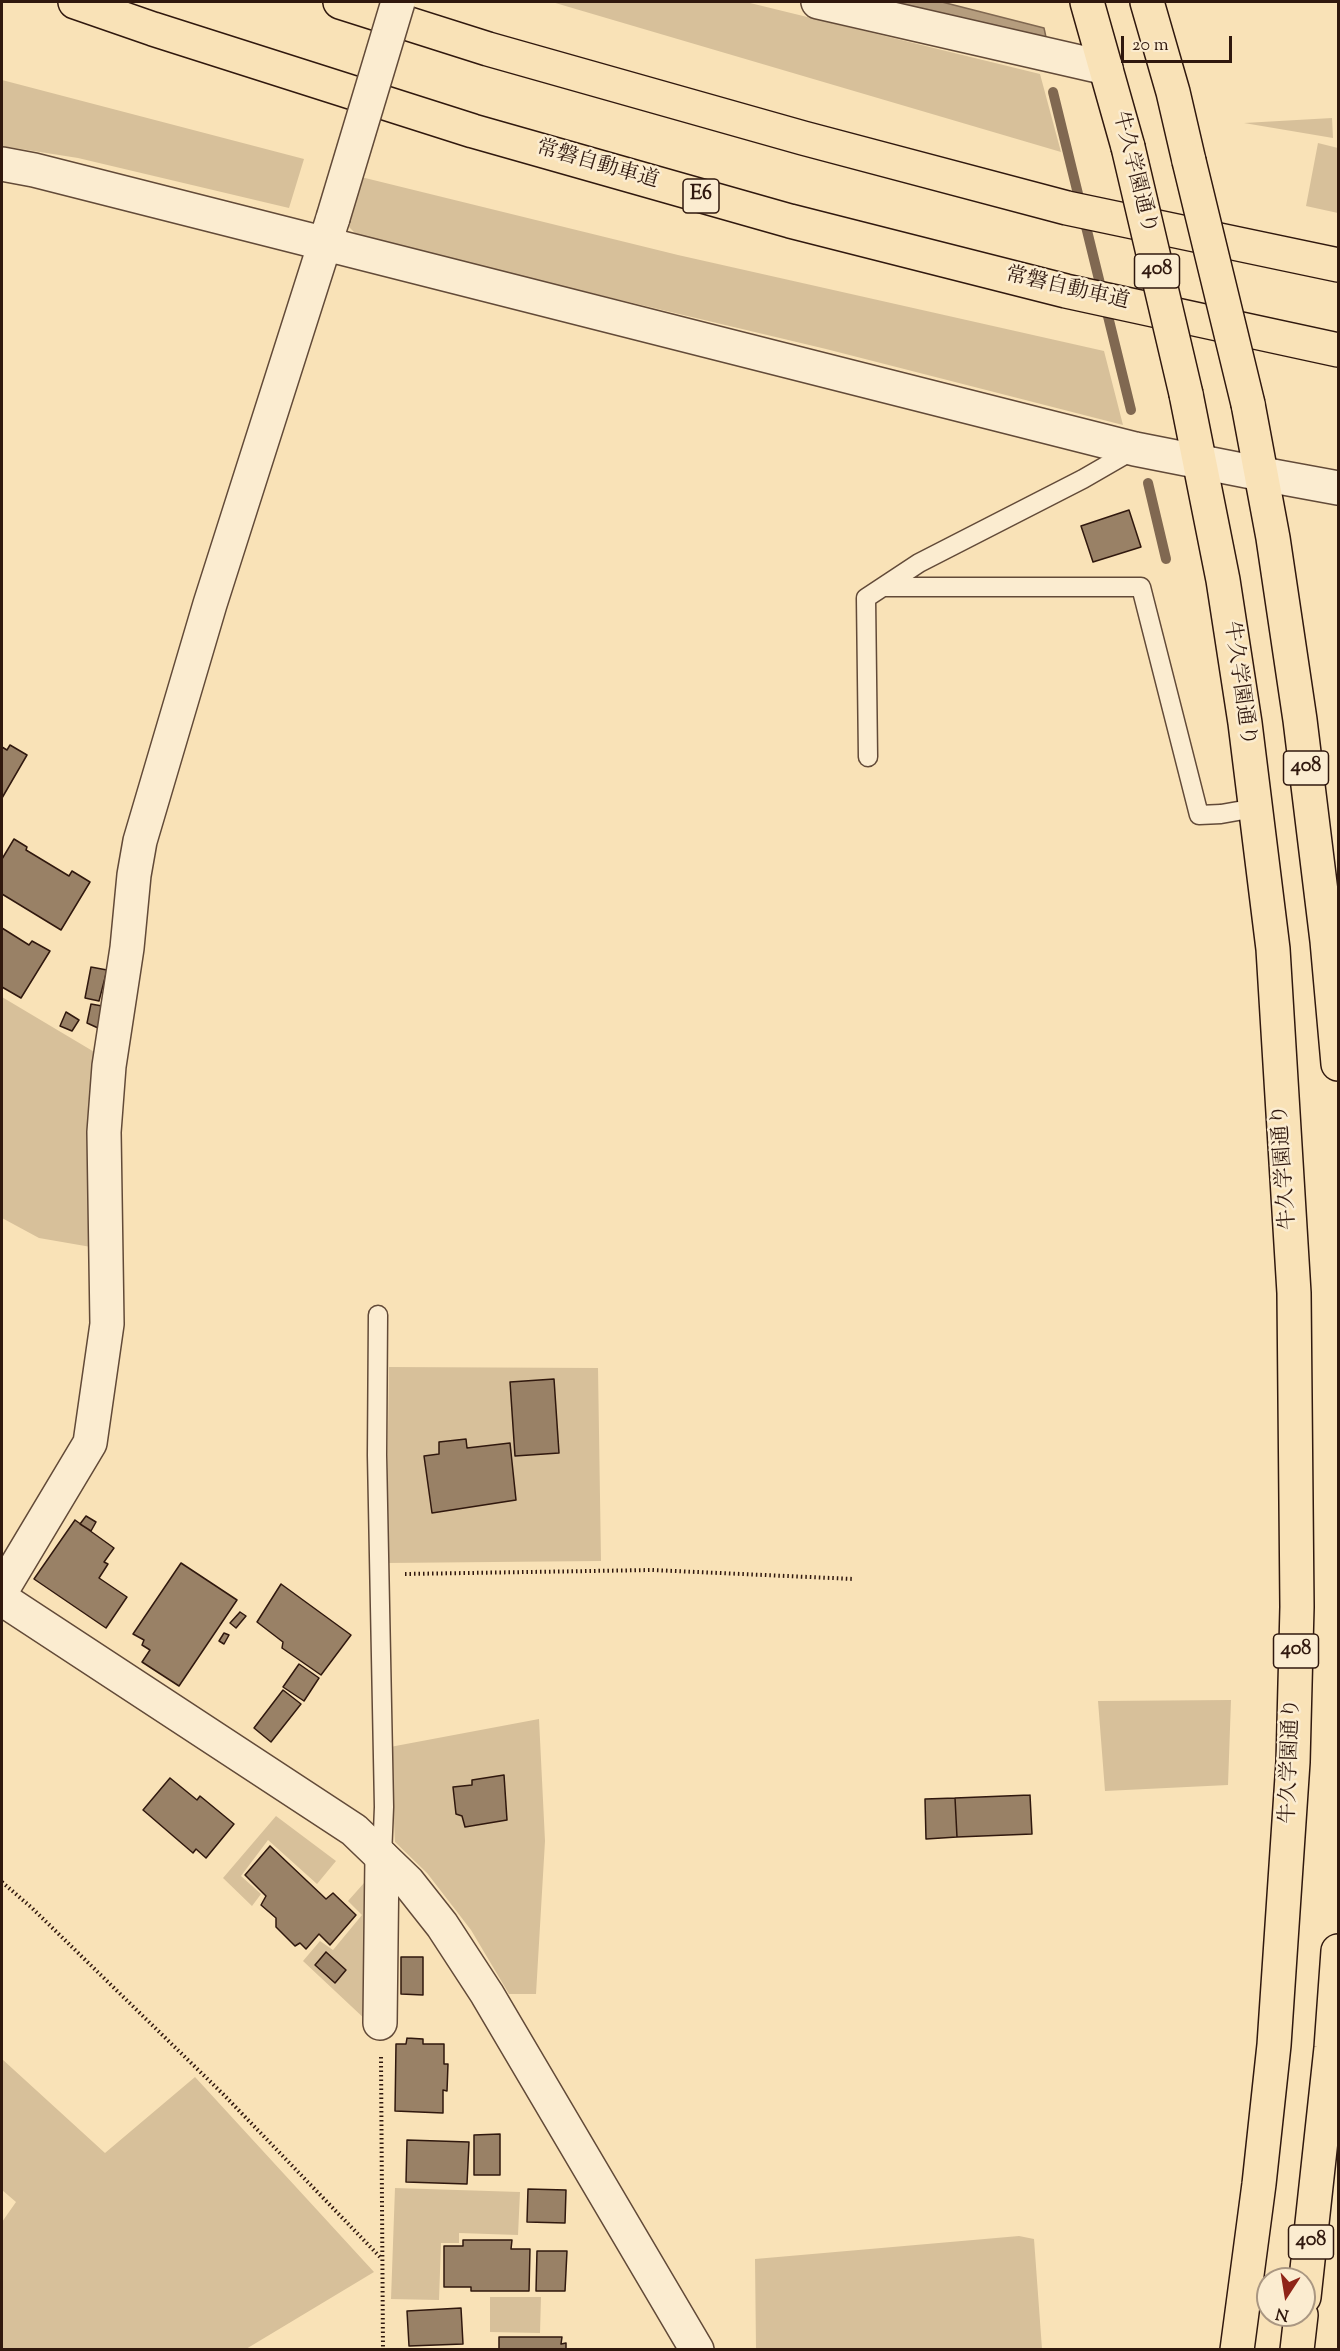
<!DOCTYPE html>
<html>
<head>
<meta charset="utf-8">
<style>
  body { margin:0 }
  #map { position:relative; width:1340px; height:2351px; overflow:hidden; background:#f9e2b7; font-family:"Sorts Mill Goudy",serif }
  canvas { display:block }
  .frame { position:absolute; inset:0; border:3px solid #30180e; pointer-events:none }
  .north { position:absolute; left:1256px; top:2267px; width:60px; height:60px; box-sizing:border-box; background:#fbecd0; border:2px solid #aa9782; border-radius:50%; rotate:192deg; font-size:16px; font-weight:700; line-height:24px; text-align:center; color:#30180e }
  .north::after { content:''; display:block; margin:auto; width:21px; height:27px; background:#8f2418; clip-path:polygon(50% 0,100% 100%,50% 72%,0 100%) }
  .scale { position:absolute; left:1121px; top:36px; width:111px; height:27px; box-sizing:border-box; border:3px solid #30180e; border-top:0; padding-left:8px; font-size:18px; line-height:21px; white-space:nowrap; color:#30180e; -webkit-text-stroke:4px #fbecd0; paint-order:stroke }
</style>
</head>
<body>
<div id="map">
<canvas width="1340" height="2351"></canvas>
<div class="frame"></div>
<div class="north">N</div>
<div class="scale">20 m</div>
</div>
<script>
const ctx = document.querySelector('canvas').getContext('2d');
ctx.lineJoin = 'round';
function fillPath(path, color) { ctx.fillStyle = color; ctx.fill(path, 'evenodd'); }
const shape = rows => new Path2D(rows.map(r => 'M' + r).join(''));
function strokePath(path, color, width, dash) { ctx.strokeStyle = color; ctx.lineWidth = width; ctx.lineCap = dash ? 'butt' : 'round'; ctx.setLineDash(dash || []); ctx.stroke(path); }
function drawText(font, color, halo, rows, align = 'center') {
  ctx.font = font + ' "Sorts Mill Goudy","Noto Serif JP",serif'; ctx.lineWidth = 5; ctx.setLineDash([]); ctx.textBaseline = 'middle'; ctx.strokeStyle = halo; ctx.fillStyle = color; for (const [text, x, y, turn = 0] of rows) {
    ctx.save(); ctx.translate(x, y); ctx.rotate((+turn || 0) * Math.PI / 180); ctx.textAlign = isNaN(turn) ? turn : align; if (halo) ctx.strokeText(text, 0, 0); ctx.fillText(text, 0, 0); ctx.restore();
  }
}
fillPath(shape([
  [552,2,746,2,1040,74,1061,152],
  [2,80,304,159,289,208,78,158,2,146],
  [1332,118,1333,138,1244,123],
  [1318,143,1338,148,1338,213,1306,206],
  [361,177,678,255,1104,351,1123,425,826,349,360,238,347,225],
  [2,997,96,1053,91,1247,39,1238,2,1218],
  [389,1367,598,1368,601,1561,386,1563],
  [1231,1700,1228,1785,1105,1791,1098,1701],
  [539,1719,545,1841,536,1994,509,1994,471,1930,427,1873,395,1842,390,1747],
  [276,1816,336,1861,317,1884,268,1840,241,1876,261,1894,252,1906,223,1878],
  [364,1883,367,2021,303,1961,320,1941,333,1950,362,1915,348,1901],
  [2,2059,105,2153,195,2077,374,2272,246,2349,148,2350,147,2348,145,2350,2,2349,2,2222,16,2202,2,2190],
  [395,2188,520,2192,518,2235,459,2233,459,2243,441,2243,439,2300,391,2299],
  [1019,2236,1034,2239,1042,2349,756,2349,755,2259],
  [490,2297,541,2297,540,2333,490,2332]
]), '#d7c09a');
const water = shape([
  [881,2,942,2,1044,28,1047,42,881,2]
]);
fillPath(water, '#b59d7e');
strokePath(water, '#806851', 1.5);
strokePath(shape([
  [1053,92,1131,410],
  [1148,483,1166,559]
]), '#806851', 10);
const building = shape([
  [1129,510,1141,547,1093,562,1081,526,1129,510],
  [10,745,27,755,2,798,2,747,7,750,10,745],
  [14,839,27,847,26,850,69,876,72,871,90,882,61,930,2,894,2,859,14,839],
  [2,928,29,945,32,941,50,951,21,998,2,987,2,928],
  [91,967,107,970,99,1001,85,998,91,967],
  [91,1004,102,1006,98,1028,87,1023,91,1004],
  [66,1012,79,1020,72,1031,60,1026,66,1012],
  [554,1379,559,1453,515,1456,510,1382,554,1379],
  [466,1439,467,1448,510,1443,516,1500,432,1513,424,1456,439,1454,439,1442,466,1439],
  [86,1516,96,1522,91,1531,80,1524,86,1516],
  [75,1520,114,1548,104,1562,108,1564,99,1578,127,1597,106,1628,34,1579,75,1520],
  [181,1563,237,1600,179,1686,142,1662,150,1650,142,1645,144,1640,133,1634,181,1563],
  [281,1584,351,1635,321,1675,282,1648,283,1642,257,1622,281,1584],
  [240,1612,246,1616,236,1628,230,1623,240,1612],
  [224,1633,229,1635,224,1644,219,1641,224,1633],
  [299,1664,319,1678,304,1701,283,1687,299,1664],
  [283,1690,301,1704,271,1742,254,1728,283,1690],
  [504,1775,507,1820,465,1827,462,1816,456,1814,453,1787,472,1785,472,1780,504,1775],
  [170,1778,197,1800,200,1796,234,1824,206,1858,196,1849,193,1853,143,1810,170,1778],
  [1030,1795,1032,1834,957,1837,955,1798,1030,1795],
  [955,1798,957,1837,926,1839,925,1799,955,1798],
  [270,1846,326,1899,333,1893,356,1915,330,1945,319,1934,306,1949,300,1943,295,1946,276,1927,276,1918,261,1905,266,1896,245,1875,270,1846],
  [326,1952,346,1970,335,1983,315,1965,326,1952],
  [401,1957,423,1957,423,1995,401,1994,401,1957],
  [407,2038,423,2039,423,2044,444,2044,444,2064,448,2064,447,2091,443,2090,443,2113,395,2111,396,2044,406,2044,407,2038],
  [500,2134,500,2175,474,2175,474,2135,500,2134],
  [407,2140,469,2142,467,2184,406,2182,407,2140],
  [528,2189,566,2190,565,2223,527,2222,528,2189],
  [463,2240,512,2240,511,2249,530,2249,529,2291,471,2291,471,2287,444,2287,444,2246,463,2246,463,2240],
  [537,2251,567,2251,565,2291,536,2291,537,2251],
  [461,2308,463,2344,409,2346,407,2311,461,2308],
  [499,2337,562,2337,561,2344,566,2343,566,2350,499,2350,499,2337]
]);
fillPath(building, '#998166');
strokePath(building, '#30180e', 1.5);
const service = shape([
  [884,587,1141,587,1199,815,1221,814,1255,808],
  [868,757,866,598,919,563,1083,479,1135,449],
  [378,1315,377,1455,384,1807,382,1857]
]);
const minor = shape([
  [818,2,1106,68],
  [2,164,34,170,1135,449,1201,462],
  [1262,474,1338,488],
  [2,1590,90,1443,107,1324,104,1132,109,1066,127,948,134,875,140,841,210,604,333,218],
  [380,2023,382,1857]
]);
const tertiary = shape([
  [1201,462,1262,474],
  [2,1599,354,1830,408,1882,442,1925,487,1994,697,2350]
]);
const trunk = shape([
  [1087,2,1128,147],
  [1147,2,1173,92,1189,161],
  [1186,394,1223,580,1245,723,1273,949,1294,1293,1297,1607,1293,1762,1274,2045,1259,2184,1237,2350],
  [1248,404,1273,538,1300,720,1327,941,1338,1064],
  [1304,2297,1331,2048,1338,1951],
  [1297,2350,1301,2315]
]);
const motorway = shape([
  [75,2,153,29,473,131,790,221,1066,291,1338,350],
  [340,2,488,49,803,138,1067,208,1338,265]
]);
strokePath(service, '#624a38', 21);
strokePath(minor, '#624a38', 36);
strokePath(tertiary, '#624a38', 36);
strokePath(trunk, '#30180e', 36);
strokePath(motorway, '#30180e', 36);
strokePath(shape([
  [405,1574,652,1570,854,1579],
  [2,1882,32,1908,224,2095,382,2259],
  [381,2057,383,2350]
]), '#30180e', 4, [1.5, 3]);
strokePath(service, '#fbecd0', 18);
strokePath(minor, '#fbecd0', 33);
strokePath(tertiary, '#fbecd0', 33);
strokePath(trunk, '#f9e2b7', 33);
strokePath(motorway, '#f9e2b7', 33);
const minorBridge = shape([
  [333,218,398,2]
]);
const trunkBridge = shape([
  [1128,147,1186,394],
  [1189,161,1248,404]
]);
strokePath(minorBridge, '#624a38', 36, []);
strokePath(trunkBridge, '#30180e', 36, []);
strokePath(minorBridge, '#fbecd0', 33);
strokePath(trunkBridge, '#f9e2b7', 33);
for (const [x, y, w] of [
  [701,196,36],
  [1157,271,45],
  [1306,768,45],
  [1296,1651,45],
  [1311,2242,45]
]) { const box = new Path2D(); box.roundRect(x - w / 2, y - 17, w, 34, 4.5); ctx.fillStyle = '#fbecd0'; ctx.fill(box); strokePath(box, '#30180e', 1.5); }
drawText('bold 20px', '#30180e', null, [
  ["E6",701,196],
  ["408",1157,271],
  ["408",1306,768],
  ["408",1296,1651],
  ["408",1311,2242]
]);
drawText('21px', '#30180e', '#fbecd0', [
  ["常磐自動車道",597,166,16],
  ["牛久学園通り",1133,173,76],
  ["常磐自動車道",1067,290,13],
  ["牛久学園通り",1238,684,82],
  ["牛久学園通り",1286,1167,-94],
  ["牛久学園通り",1292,1761,-88]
]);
</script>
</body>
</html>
